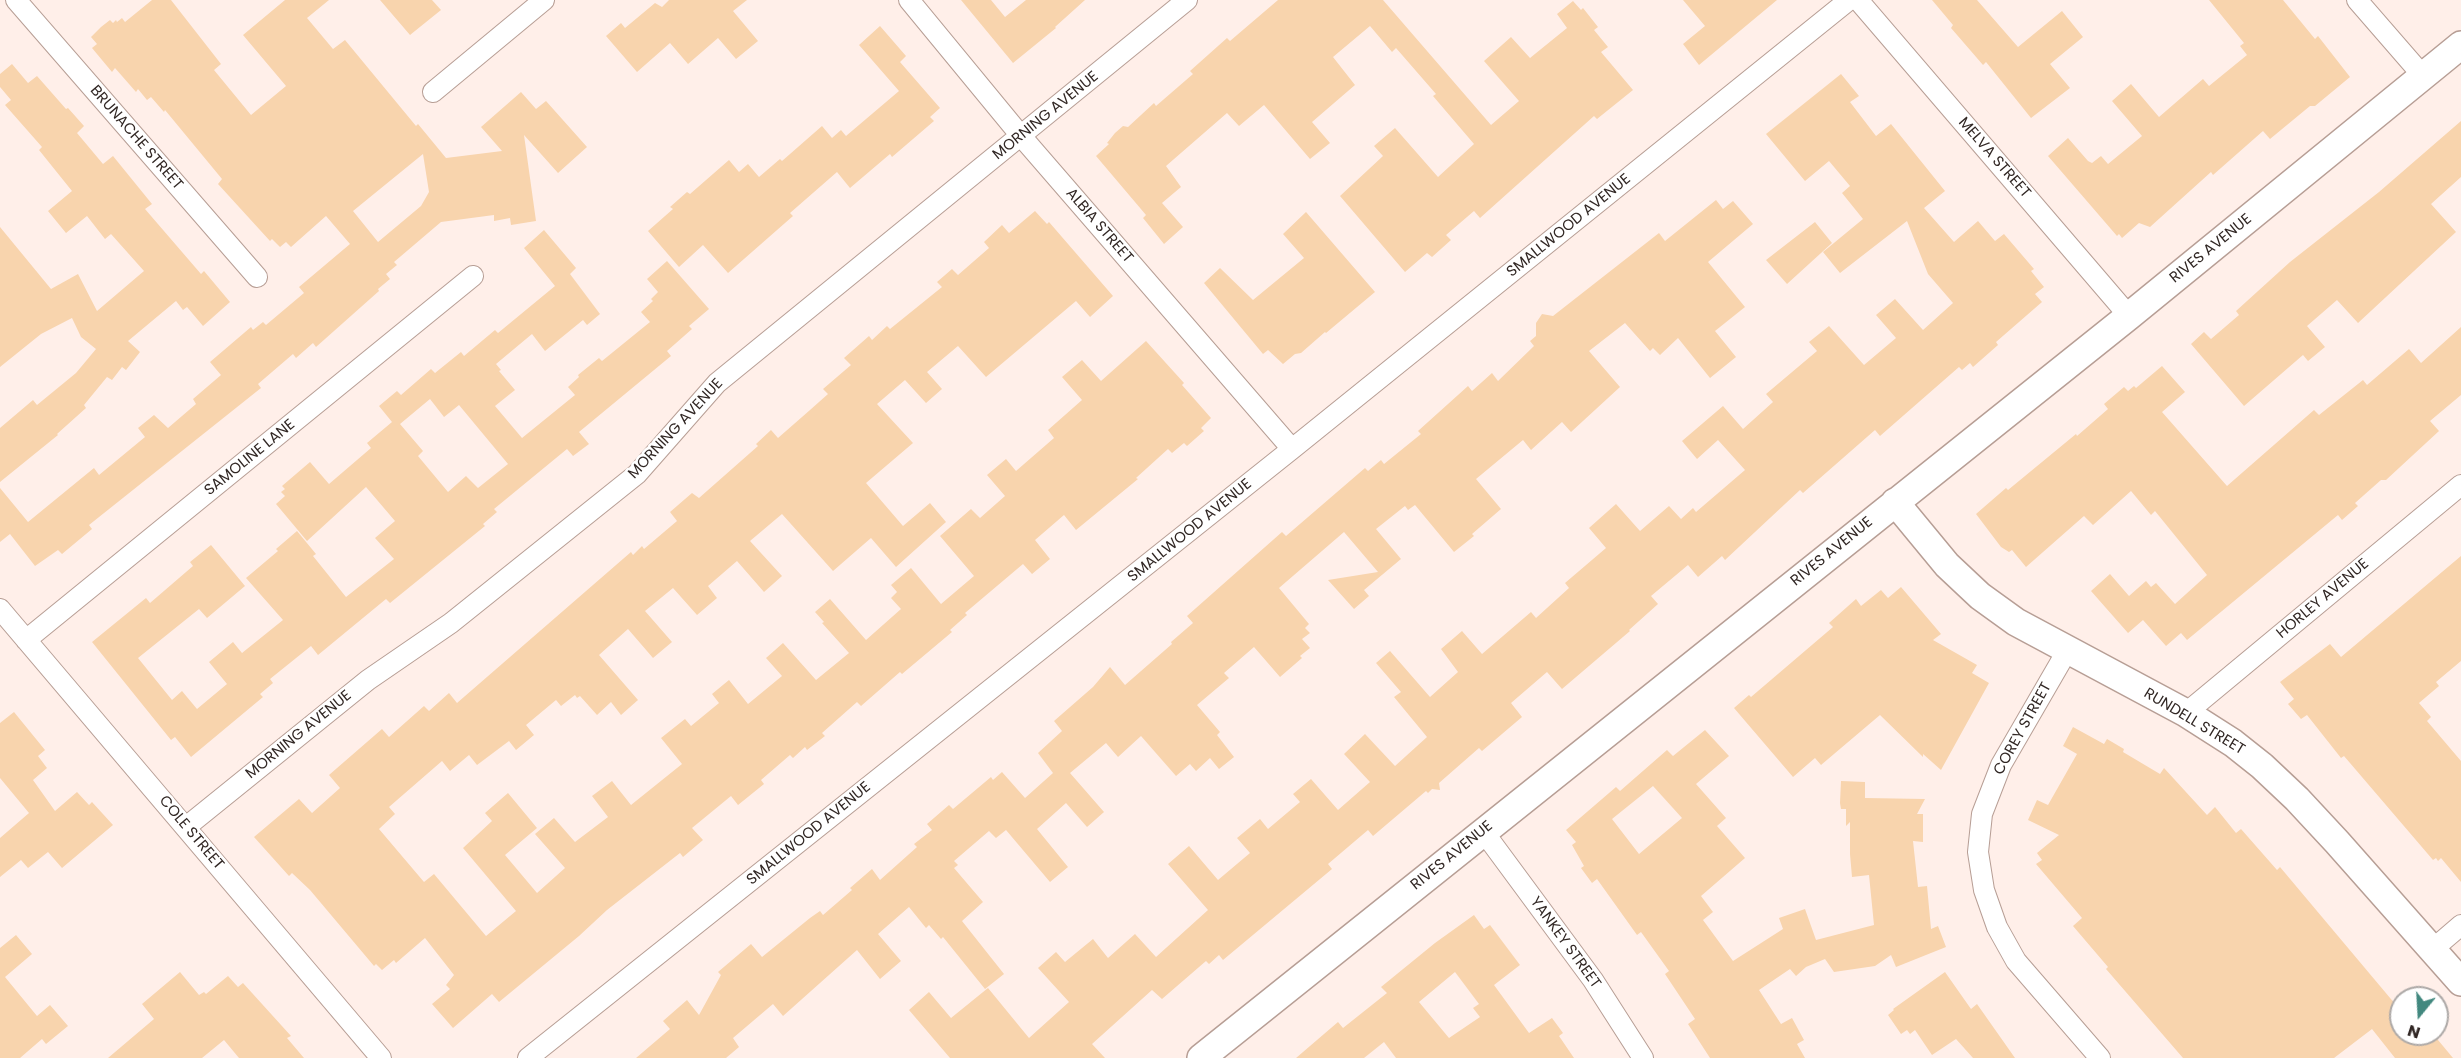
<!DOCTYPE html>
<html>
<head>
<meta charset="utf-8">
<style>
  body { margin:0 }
  #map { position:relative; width:2461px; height:1058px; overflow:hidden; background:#ffefe9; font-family:Poppins,sans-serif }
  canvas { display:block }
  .north { position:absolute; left:2389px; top:986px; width:60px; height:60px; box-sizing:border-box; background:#fff; border:2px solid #ada9a7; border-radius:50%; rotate:198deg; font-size:16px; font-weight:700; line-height:24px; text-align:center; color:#312724 }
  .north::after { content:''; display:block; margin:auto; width:21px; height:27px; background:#42887f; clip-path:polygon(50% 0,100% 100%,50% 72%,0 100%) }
</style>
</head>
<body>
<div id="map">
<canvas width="2461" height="1058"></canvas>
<div class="north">N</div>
</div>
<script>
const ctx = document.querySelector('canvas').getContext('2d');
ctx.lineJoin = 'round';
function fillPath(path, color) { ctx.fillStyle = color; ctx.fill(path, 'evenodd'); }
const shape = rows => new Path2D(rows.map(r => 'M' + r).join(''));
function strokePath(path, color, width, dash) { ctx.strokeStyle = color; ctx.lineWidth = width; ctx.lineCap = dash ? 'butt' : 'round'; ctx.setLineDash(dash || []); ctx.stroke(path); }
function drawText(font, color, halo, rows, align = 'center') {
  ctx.font = font + ' Poppins,sans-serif'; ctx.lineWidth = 5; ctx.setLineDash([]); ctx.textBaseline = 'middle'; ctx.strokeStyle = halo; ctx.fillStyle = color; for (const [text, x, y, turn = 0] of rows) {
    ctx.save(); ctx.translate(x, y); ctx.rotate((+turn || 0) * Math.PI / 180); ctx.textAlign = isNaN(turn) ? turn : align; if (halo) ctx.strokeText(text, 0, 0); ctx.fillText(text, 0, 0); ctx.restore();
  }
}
fillPath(shape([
  [152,0,171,0,221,64,214,70,251,115,286,86,243,35,285,0,329,0,307,18,333,49,345,40,416,126,418,124,446,158,502,151,481,127,521,92,536,109,546,101,587,147,558,173,524,135,536,221,511,225,510,218,494,221,494,215,441,222,394,262,397,265,386,274,390,279,378,289,379,291,316,347,313,343,296,358,293,354,258,384,261,388,89,525,92,529,62,554,58,550,35,566,10,534,0,542,0,488,28,522,94,468,99,475,145,437,138,428,154,415,168,428,196,404,193,399,221,375,210,362,251,327,253,330,263,322,266,325,304,293,299,287,350,244,326,216,291,247,286,242,280,247,272,239,270,241,218,184,222,179,165,110,164,112,151,97,147,100,138,89,136,92,115,68,112,72,92,48,97,44,91,37,101,27,110,20,113,23,116,20,117,22,122,18,125,22],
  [423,154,429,192,421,206,378,242,353,211],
  [380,0,432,0,441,10,410,35],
  [669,0,747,0,733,11,758,41,736,59,718,38,688,64,670,43,637,72,606,36,621,23,625,28,655,3,662,7],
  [961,0,991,0,1005,17,1026,0,1085,0,1055,27,1056,28,1013,63],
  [1278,0,1383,0,1491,125,1519,101,1484,61,1511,37,1530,58,1567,28,1557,14,1573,1,1581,10,1583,8,1598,27,1594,30,1608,47,1601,52,1633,90,1597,119,1594,116,1480,218,1474,211,1446,235,1451,240,1432,257,1427,253,1405,272,1340,196,1383,156,1374,146,1395,128,1438,177,1474,144,1433,96,1436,94,1396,48,1392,52,1370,26,1333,57,1355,85,1312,122,1330,143,1310,159,1264,105,1239,126,1227,113,1166,166,1181,187,1162,203,1183,227,1164,244,1143,218,1146,215,1096,156,1109,144,1107,143,1115,133,1123,126,1128,127,1154,103,1156,106,1193,74,1190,71,1227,38,1230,41],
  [1683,0,1777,0,1699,65,1683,44,1705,26],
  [1932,0,1977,0,2018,47,2062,11,2083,37,2050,64,2070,88,2031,118,1986,62,1983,65,1951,28,1953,25],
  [2209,0,2283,0,2315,39,2318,36,2350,77,2315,106,2310,106,2270,139,2263,131,2213,175,2211,172,2150,227,2139,223,2122,238,2119,234,2117,236,2048,156,2068,138,2088,161,2092,163,2101,156,2108,164,2142,136,2112,101,2131,84,2159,117,2203,79,2209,86,2247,55,2240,46,2244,43],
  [880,26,906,56,900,62,940,108,930,117,934,121,892,157,890,154,850,188,837,172,790,213,793,216,728,273,703,245,679,267,648,231,673,209,670,207,687,192,690,194,729,160,739,172,748,164,759,177,780,159,782,161,822,126,832,138,841,130,846,136,899,91,859,45],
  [12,64,28,83,37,76,66,109,68,108,84,126,77,133,103,164,113,156,152,204,145,209,201,274,204,271,230,302,203,326,187,307,183,310,176,301,128,341,140,352,126,370,122,367,112,380,107,377,84,405,86,408,57,434,58,435,0,482,0,428,33,400,37,405,76,373,96,349,81,337,72,318,41,334,0,367,0,227,51,289,78,274,97,311,144,271,111,234,105,239,87,216,66,233,48,211,72,191,39,150,42,147,5,105,11,100,0,87,0,74],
  [1841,74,1859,96,1850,102,1876,136,1891,124,1945,191,1924,208,1954,242,1978,221,1995,241,2004,234,2034,269,2031,271,2044,287,2035,294,2042,302,1996,342,1998,345,1973,367,1970,363,1962,370,1959,367,1880,436,1875,430,1803,493,1800,490,1725,560,1722,556,1698,577,1688,565,1651,596,1658,604,1629,630,1630,631,1562,689,1547,672,1511,703,1522,717,1482,751,1479,748,1439,783,1440,790,1432,789,1428,793,1426,791,1373,836,1368,830,1328,864,1332,869,1223,960,1219,955,1209,964,1206,961,1162,999,1152,990,1092,1044,1105,1058,950,1058,909,1010,929,992,951,1018,988,988,1029,1038,1069,1002,1038,968,1056,952,1065,962,1093,939,1108,958,1135,934,1156,957,1208,910,1168,864,1189,846,1218,880,1250,853,1237,838,1260,819,1268,829,1300,802,1293,794,1311,779,1338,810,1370,782,1344,754,1365,734,1395,766,1427,737,1394,697,1401,692,1376,663,1390,651,1430,697,1458,672,1441,649,1462,631,1482,654,1531,612,1536,618,1569,588,1565,583,1606,548,1589,528,1616,504,1640,531,1669,506,1681,519,1693,508,1696,512,1745,470,1718,440,1697,459,1682,441,1723,406,1743,429,1773,402,1766,394,1817,351,1809,342,1829,326,1864,365,1896,338,1876,315,1895,299,1923,330,1953,303,1928,274,1907,221,1840,273,1823,252,1863,219,1842,193,1850,186,1829,161,1805,181,1766,134],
  [2461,121,2461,177,2431,204,2456,232,2358,323,2337,300,2307,326,2325,347,2308,361,2303,355,2244,406,2191,344,2204,332,2211,339,2239,315,2236,311,2290,262,2379,192],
  [1716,200,1723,209,1733,201,1753,224,1708,262,1745,307,1715,331,1736,357,1710,378,1678,338,1660,355,1653,348,1650,351,1625,323,1589,351,1620,387,1571,432,1562,422,1531,450,1523,440,1476,479,1501,509,1472,534,1474,536,1454,552,1415,505,1408,510,1405,506,1376,529,1401,559,1364,590,1369,596,1354,609,1328,580,1378,572,1344,532,1279,588,1309,624,1305,628,1310,633,1302,639,1310,648,1300,656,1302,658,1280,677,1254,647,1224,673,1229,678,1197,705,1220,732,1217,735,1234,757,1219,769,1210,758,1196,771,1190,764,1176,776,1141,736,1118,757,1106,743,1070,773,1104,812,1087,827,1066,803,1037,829,1068,867,1050,882,1006,830,996,838,989,831,954,861,958,865,954,868,983,902,962,921,1004,974,985,989,943,937,941,939,929,925,926,928,909,907,878,934,901,961,880,979,857,950,783,1016,773,1004,733,1038,739,1047,726,1058,636,1058,670,1029,663,1021,687,1000,699,1015,721,975,718,972,751,944,762,957,810,918,820,911,823,915,852,890,850,888,872,869,880,880,917,847,914,844,932,830,927,824,949,805,953,809,991,777,993,780,1002,772,1025,798,1053,773,1038,753,1062,731,1054,721,1093,687,1110,667,1125,685,1172,644,1171,642,1193,623,1187,616,1282,532,1286,536,1365,468,1368,471,1381,460,1384,464,1421,434,1418,431,1468,386,1472,391,1492,373,1498,381,1534,346,1530,341,1536,336,1536,323,1542,314,1553,316,1659,233,1665,241],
  [1035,211,1047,224,1049,222,1113,296,1090,317,1076,301,986,377,958,346,927,372,942,389,926,403,905,380,877,404,913,443,866,483,903,526,930,503,946,522,896,567,871,538,833,571,782,514,750,541,782,576,764,592,737,561,708,586,717,598,697,615,673,588,645,611,672,642,653,658,628,629,599,655,638,700,621,715,611,702,597,715,580,696,577,698,575,695,561,706,556,700,526,725,534,735,516,750,509,741,477,765,469,755,450,771,442,761,389,807,395,814,379,829,424,882,434,874,486,936,516,911,463,848,492,821,485,813,508,793,537,828,505,855,537,893,565,868,535,834,554,818,575,842,608,817,592,796,612,781,631,805,682,764,661,738,685,719,691,726,719,703,712,694,729,680,748,704,782,676,766,658,783,643,816,680,849,653,822,623,824,622,815,612,830,599,866,640,901,609,891,598,897,592,891,585,911,568,941,604,974,576,940,536,971,509,980,518,1005,496,987,475,1006,459,1016,471,1054,438,1048,430,1082,400,1062,377,1082,360,1101,381,1146,341,1184,383,1182,385,1211,418,1201,428,1204,431,1187,446,1184,443,1172,453,1168,449,1136,478,1138,479,1076,530,1064,515,1035,540,1050,559,1032,574,1023,564,965,613,967,615,950,630,952,632,902,674,900,672,861,706,857,702,822,733,825,736,807,750,805,747,793,758,790,755,761,780,764,784,738,805,731,796,692,828,703,840,683,857,680,853,607,910,579,936,499,1002,492,994,453,1028,432,1004,450,989,446,985,454,975,425,938,396,963,394,960,382,970,376,964,374,966,310,890,292,873,289,876,254,837,299,799,312,813,340,788,329,775,382,729,389,737,424,706,429,711,449,693,457,703,631,552,633,555,642,546,644,549,677,521,670,512,692,493,699,498,758,446,756,444,771,430,778,438,810,410,828,394,823,389,851,365,844,358,869,336,872,340,887,326,890,329,942,287,937,282,952,269,958,275,989,248,984,242,1002,225,1009,233],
  [1306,212,1375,292,1326,333,1325,332,1301,353,1295,354,1283,364,1268,350,1263,354,1204,283,1220,268,1253,300,1304,258,1283,234],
  [1815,222,1832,243,1787,284,1766,260],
  [544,230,576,268,570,274,600,314,587,325,583,320,545,351,532,334,496,364,501,370,499,371,515,390,495,406,522,438,575,395,568,387,579,377,578,375,599,358,602,361,650,322,641,312,653,301,651,299,658,292,647,279,667,261,709,309,689,326,692,329,667,351,671,356,579,432,589,444,573,456,567,449,494,509,497,512,483,524,485,526,390,603,386,599,318,655,311,646,270,679,273,683,260,694,263,697,191,757,175,737,171,740,92,642,146,598,150,603,193,566,190,562,211,545,245,586,207,618,199,609,138,658,172,700,182,691,197,709,227,684,209,662,233,642,242,653,283,620,246,578,278,551,276,549,297,531,316,554,313,556,346,597,394,559,375,538,395,521,366,487,307,541,276,504,285,496,281,492,285,489,282,486,310,462,329,484,371,448,367,443,392,422,379,406,397,391,401,395,431,369,435,373,461,352,464,356,495,330,498,333,555,286,524,248],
  [430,399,444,417,459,405,508,464,478,488,466,476,448,492,418,456,423,451,400,424],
  [2461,327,2461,395,2430,421,2439,431,2386,480,2381,480,2355,503,2358,506,2342,520,2338,515,2187,640,2181,633,2166,646,2143,620,2128,633,2091,591,2110,574,2129,596,2146,581,2151,587,2156,583,2175,604,2207,575,2155,511,2151,515,2131,491,2093,525,2084,516,2026,567,2012,550,2009,552,2001,547,1976,514,2006,488,2008,490,2076,434,2077,436,2108,409,2104,404,2124,387,2128,391,2134,386,2136,388,2162,366,2185,392,2162,412,2227,486,2314,410,2319,415,2363,380,2367,385,2409,349,2421,363],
  [2461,556,2461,661,2436,682,2439,686,2419,703,2431,717,2427,721,2461,761,2461,882,2441,858,2438,861,2436,858,2433,860,2344,756,2341,758,2307,715,2301,719,2288,704,2294,699,2280,682,2330,644,2341,657],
  [1901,587,1941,634,1933,640,1977,665,1972,673,1989,683,1941,770,1923,754,1923,757,1880,715,1821,765,1815,758,1793,777,1734,708,1749,695,1751,697,1833,627,1829,623,1856,599,1861,606,1881,590,1888,598],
  [14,712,45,750,38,756,47,768,33,780,55,811,77,792,89,805,92,802,113,825,62,868,48,852,28,868,21,860,0,877,0,838,29,813,0,778,0,723],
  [2073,727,2104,744,2107,739,2124,749,2123,752,2160,774,2164,768,2207,815,2215,807,2236,833,2241,829,2277,870,2280,867,2401,1011,2401,1034,2433,1034,2453,1058,2395,1058,2372,1029,2334,1058,2183,1058,2106,969,2108,967,2073,926,2082,918,2036,864,2042,860,2037,853,2059,835,2028,820,2037,800,2048,805,2077,754,2063,746],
  [1705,730,1729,756,1696,784,1726,818,1717,826,1745,858,1701,896,1713,912,1703,920,1733,961,1783,929,1779,918,1805,909,1816,940,1874,925,1869,875,1852,877,1850,854,1850,822,1846,826,1846,809,1841,809,1840,803,1841,781,1865,782,1865,798,1925,799,1917,814,1923,814,1923,842,1913,841,1918,887,1927,886,1931,929,1938,926,1946,947,1896,967,1891,955,1875,966,1834,972,1825,959,1806,967,1796,976,1790,969,1759,990,1781,1024,1792,1018,1804,1040,1797,1044,1805,1058,1710,1058,1688,1024,1695,1019,1665,974,1669,971,1641,932,1637,935,1597,879,1592,883,1581,868,1584,866,1572,845,1576,842,1566,830,1616,787,1620,791,1667,750,1673,756],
  [1653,786,1682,818,1639,854,1612,819],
  [1474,915,1484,929,1490,925,1520,965,1494,985,1529,1033,1552,1018,1563,1033,1559,1036,1574,1058,1396,1058,1384,1042,1364,1058,1296,1058,1338,1022,1343,1028,1387,993,1381,987,1435,943],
  [1455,972,1479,1004,1473,1008,1480,1017,1449,1038,1419,1002],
  [16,935,32,954,5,977,37,1016,50,1005,68,1026,46,1044,42,1039,20,1058,0,1058,0,948],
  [180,972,199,995,204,992,206,994,228,976,238,987,243,983,291,1036,287,1038,304,1058,239,1058,224,1040,202,1058,108,1058,154,1019,142,1004],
  [1945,972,1971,1009,1977,1004,2015,1058,1973,1058,1956,1039,1932,1055,1915,1030,1910,1034,1907,1030,1901,1034,1888,1015,1894,1010,1893,1009]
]), '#f8d4ad');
const street = shape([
  [16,0,257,277],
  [909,0,1021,136,1292,449],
  [1858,0,2129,316],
  [2357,0,2423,76],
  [433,92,544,0],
  [0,609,381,1058],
  [26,640,473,276],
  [2067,651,2001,765,1982,814,1978,852,1984,890,1997,927,2016,961,2100,1058],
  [2186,713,2461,485],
  [186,827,368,680,451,623,637,474,717,383,1187,0],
  [1483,831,1593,980,1643,1058],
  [2433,949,2461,925],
  [528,1058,1292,449,1849,0]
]);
const secondary = shape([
  [1895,502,1947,565,1980,596,2016,622,2186,713,2233,743,2262,766,2297,799,2337,842,2461,982],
  [1201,1058,2129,316,2461,45]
]);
strokePath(street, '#b79e95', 22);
strokePath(secondary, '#b79e95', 30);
strokePath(street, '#fff', 20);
strokePath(secondary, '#fff', 27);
drawText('15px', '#312724', '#fff', [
  ["MORNING AVENUE",1046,116,-39],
  ["BRUNACHE STREET",136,138,49],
  ["MELVA STREET",1994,158,49],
  ["ALBIA STREET",1099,226,49],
  ["SMALLWOOD AVENUE",1569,226,-39],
  ["RIVES AVENUE",2211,249,-39],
  ["MORNING AVENUE",676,429,-47],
  ["SAMOLINE LANE",250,458,-39],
  ["SMALLWOOD AVENUE",1190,531,-39],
  ["RIVES AVENUE",1832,552,-39],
  ["HORLEY AVENUE",2323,599,-40],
  ["RUNDELL STREET",2194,722,31],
  ["COREY STREET",2023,729,-61],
  ["MORNING AVENUE",299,735,-39],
  ["COLE STREET",191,833,50],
  ["SMALLWOOD AVENUE",809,834,-39],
  ["RIVES AVENUE",1452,856,-39],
  ["YANKEY STREET",1565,943,54]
]);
</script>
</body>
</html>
